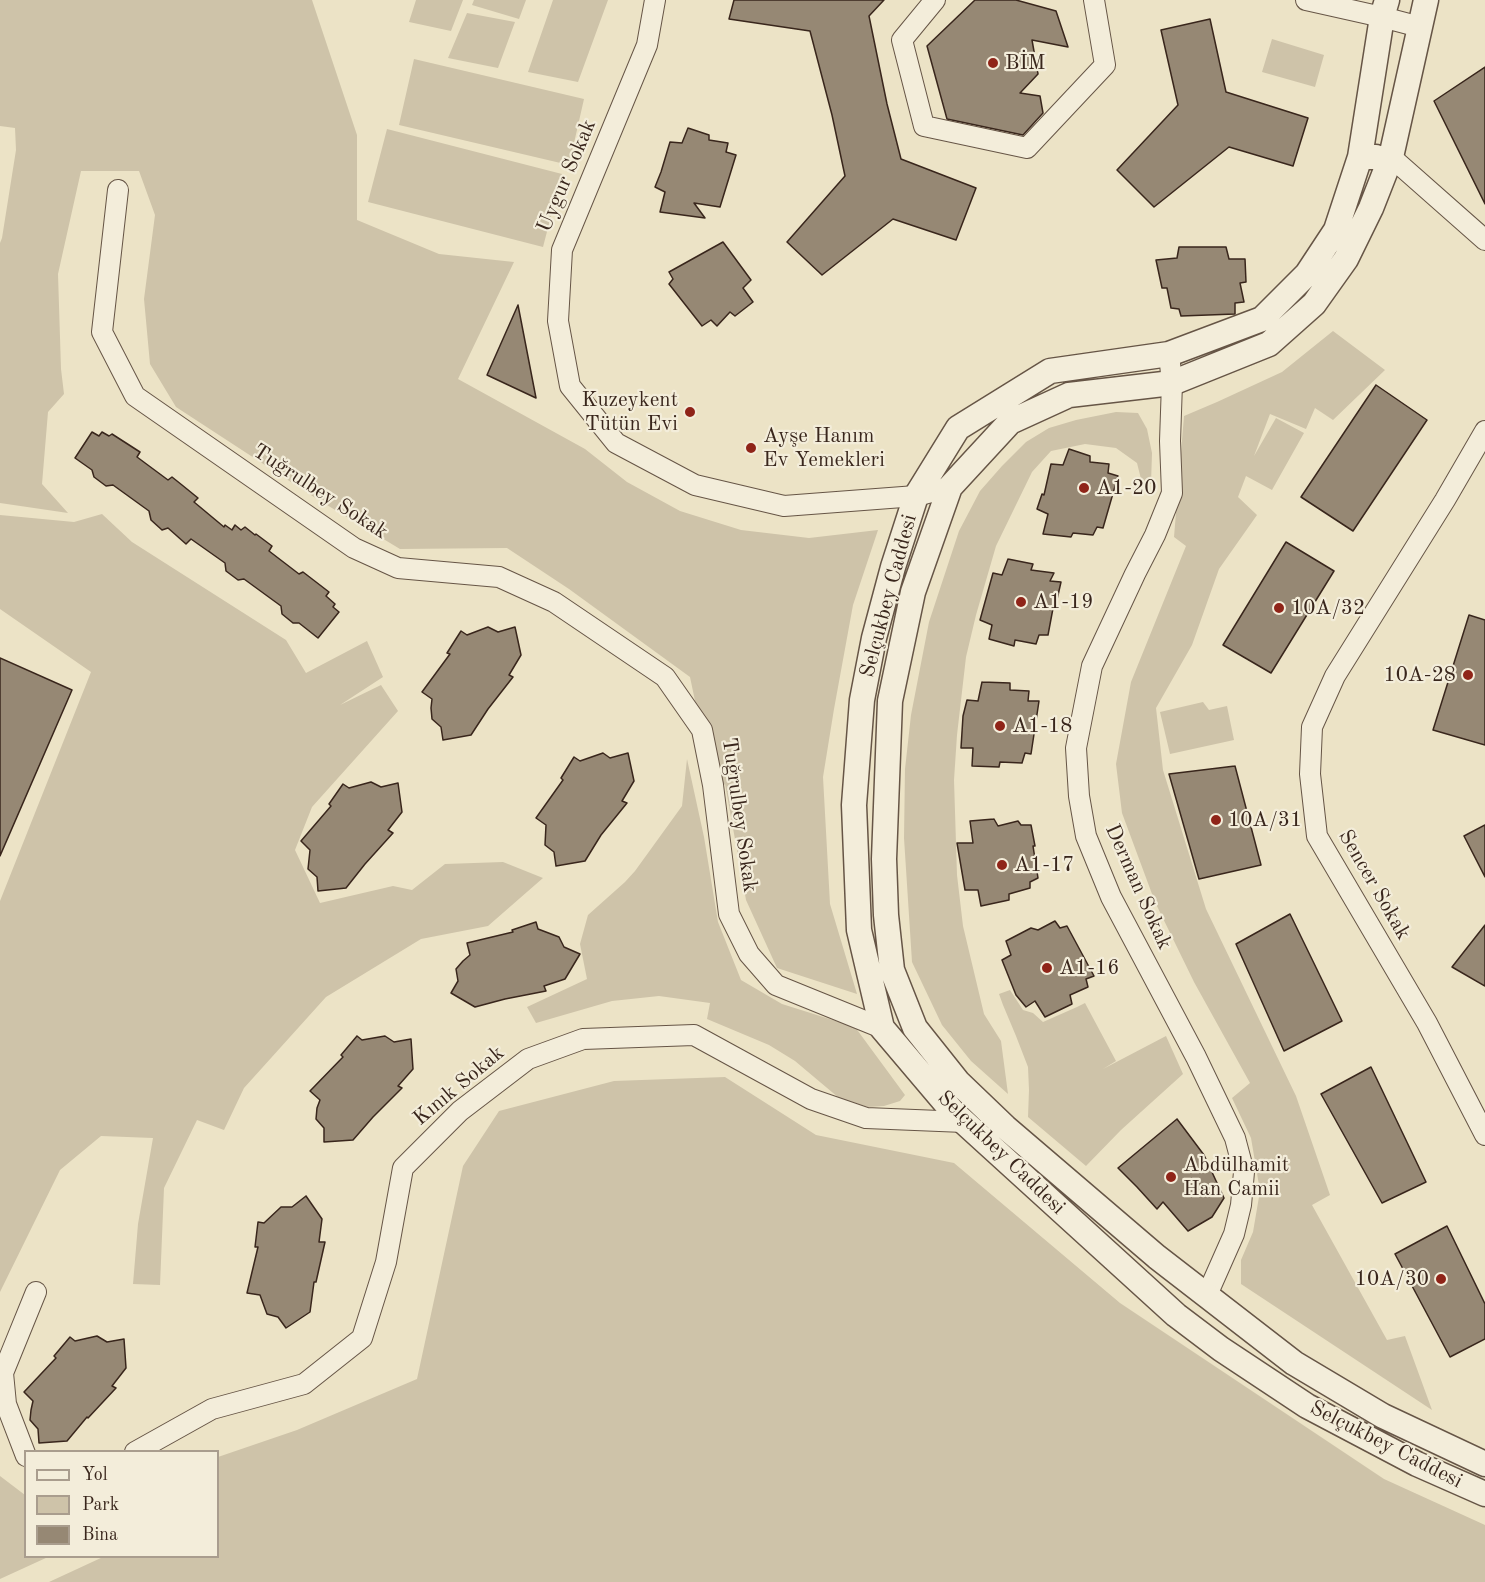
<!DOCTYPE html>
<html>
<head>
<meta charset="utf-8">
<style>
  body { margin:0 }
  #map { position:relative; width:1485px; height:1582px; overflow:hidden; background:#ece3c6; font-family:"Old Standard TT",serif }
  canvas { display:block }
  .legend { position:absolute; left:24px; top:1450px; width:195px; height:108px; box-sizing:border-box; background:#f3edda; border:2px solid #a99d8e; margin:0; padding:8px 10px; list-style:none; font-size:18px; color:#39261c }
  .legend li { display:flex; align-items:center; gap:12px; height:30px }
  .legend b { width:30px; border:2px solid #a99d8e }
</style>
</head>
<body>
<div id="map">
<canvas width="1485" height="1582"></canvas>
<ul class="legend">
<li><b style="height:8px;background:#f3edda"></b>Yol</li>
<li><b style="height:16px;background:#cec3a9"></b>Park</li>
<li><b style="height:16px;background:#968874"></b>Bina</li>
</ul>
</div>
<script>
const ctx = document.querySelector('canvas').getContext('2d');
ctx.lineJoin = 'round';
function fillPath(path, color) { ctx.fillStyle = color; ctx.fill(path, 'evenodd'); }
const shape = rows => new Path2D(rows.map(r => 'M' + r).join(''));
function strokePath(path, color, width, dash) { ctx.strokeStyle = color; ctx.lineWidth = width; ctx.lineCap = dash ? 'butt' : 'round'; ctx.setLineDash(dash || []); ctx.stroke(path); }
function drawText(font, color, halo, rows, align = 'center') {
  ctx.font = font + ' "Old Standard TT",serif'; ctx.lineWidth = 4.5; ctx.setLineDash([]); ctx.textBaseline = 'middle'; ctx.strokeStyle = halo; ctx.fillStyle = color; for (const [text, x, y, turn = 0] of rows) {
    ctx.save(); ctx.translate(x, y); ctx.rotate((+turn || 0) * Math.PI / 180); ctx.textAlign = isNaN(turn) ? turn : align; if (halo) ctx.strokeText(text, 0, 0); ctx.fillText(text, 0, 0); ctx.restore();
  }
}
fillPath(shape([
  [0,0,312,0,357,135,357,220,439,254,514,262,458,379,585,449,627,482,680,511,741,530,809,538,878,530,853,605,834,709,823,777,830,904,857,994,777,968,746,900,725,784,715,796,690,677,569,589,507,548,400,549,317,499,176,407,150,364,144,299,155,215,139,171,81,171,58,274,61,369,64,394,48,412,42,484,68,513,0,503,0,243,2,238,16,150,15,128,0,126],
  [416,0,463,0,451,31,409,22],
  [474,0,526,0,519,19,472,5],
  [553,0,608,0,578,82,528,72],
  [467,13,515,22,498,68,448,58],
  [1272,39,1324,55,1315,87,1262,72],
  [414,59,584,99,569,165,399,125],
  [387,129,562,174,543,247,368,202],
  [1333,331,1385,370,1333,420,1315,408,1306,429,1270,414,1254,456,1276,418,1304,433,1272,490,1246,476,1238,497,1257,515,1219,569,1192,645,1156,708,1163,770,1206,909,1296,1096,1330,1195,1312,1205,1387,1340,1405,1336,1432,1410,1241,1284,1241,1260,1253,1232,1260,1191,1251,1138,1232,1098,1250,1083,1194,982,1155,902,1122,813,1116,764,1131,682,1186,546,1174,537,1184,416,1217,402,1282,372],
  [1116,412,1138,413,1147,429,1152,453,1151,484,1142,483,1137,463,1116,448,1085,444,1051,451,1032,472,996,546,976,615,966,657,957,735,954,780,957,875,963,926,984,1014,1001,1041,1008,1094,971,1061,942,1025,912,962,904,838,905,769,911,715,929,622,959,531,980,491,1002,466,1026,442,1049,428,1076,420],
  [102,514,132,542,286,640,306,673,367,641,383,677,340,705,381,685,398,711,312,807,295,850,320,903,393,886,412,890,445,864,503,862,543,878,488,926,421,939,326,997,244,1088,224,1130,197,1120,164,1188,160,1285,133,1284,138,1224,153,1138,101,1136,60,1170,0,1292,0,901,91,672,0,609,0,515,74,522],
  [1203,702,1209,710,1227,706,1234,740,1170,754,1160,712],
  [687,759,704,837,718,922,741,980,782,1004,855,1027,905,1095,900,1101,884,1106,868,1107,839,1098,795,1061,769,1045,707,1019,710,1003,659,996,612,1001,536,1023,527,1007,587,979,580,944,588,915,625,882,635,871,682,806],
  [1010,990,1023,1010,1033,1013,1043,1022,1077,1007,1085,1003,1116,1061,1103,1069,1166,1036,1183,1074,1121,1130,1086,1166,1028,1117,1029,1090,1028,1067,1016,1036,1003,1005,999,994],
  [725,1077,816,1135,954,1163,1120,1303,1384,1479,1485,1525,1485,1582,49,1582,103,1557,218,1556,218,1457,297,1430,417,1379,463,1166,499,1111,614,1081],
  [0,1476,25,1495,26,1556,48,1557,0,1579]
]), '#cec3a9');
const building = shape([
  [734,0,884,0,869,16,887,104,901,159,976,188,956,240,893,219,822,275,787,242,845,176,832,115,810,31,729,19,734,0],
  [975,0,1016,0,1056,11,1068,47,1032,40,1038,74,1020,93,1040,96,1043,113,1023,135,947,119,927,46,975,0],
  [1210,19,1226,92,1308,118,1293,166,1229,147,1154,207,1117,170,1178,105,1161,30,1210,19],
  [1485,67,1485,204,1434,101,1485,67],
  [688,128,709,135,709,140,728,143,726,152,736,155,720,207,694,203,705,218,660,212,665,192,655,187,661,172,670,142,682,143,688,128],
  [723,242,751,280,743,288,753,302,735,316,730,312,717,326,711,320,702,326,669,284,673,279,669,272,723,242],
  [1179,247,1226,247,1229,259,1245,259,1246,282,1240,283,1244,302,1235,303,1235,314,1181,316,1179,309,1171,308,1167,288,1162,288,1156,260,1177,258,1179,247],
  [518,305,536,398,487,375,518,305],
  [1376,385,1427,420,1353,531,1301,497,1376,385],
  [92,432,99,436,102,432,109,436,112,434,140,452,137,457,168,480,172,477,182,485,198,498,194,502,224,527,225,525,232,530,235,525,241,530,245,527,255,535,256,534,272,546,269,551,299,574,303,572,329,592,326,596,335,604,333,607,339,612,318,638,299,623,293,623,282,614,281,606,244,579,238,580,226,571,225,563,191,539,186,544,168,528,162,530,151,520,149,511,113,485,106,486,94,477,92,470,75,458,92,432],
  [1069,449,1090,456,1090,462,1109,464,1108,473,1118,476,1103,528,1097,527,1093,535,1073,533,1071,537,1043,534,1048,514,1037,509,1042,494,1044,495,1051,464,1063,465,1069,449],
  [1286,542,1334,571,1271,673,1223,645,1286,542],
  [1008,559,1033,564,1031,570,1054,573,1050,581,1061,582,1056,604,1054,603,1048,635,1039,635,1036,644,1015,640,1014,646,989,639,992,625,980,620,993,573,1002,575,1008,559],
  [1469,615,1485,620,1485,745,1433,730,1469,615],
  [488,627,498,632,515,627,521,655,509,675,513,677,488,709,471,735,443,740,441,727,432,719,431,708,432,699,422,692,450,654,447,653,461,631,467,635,488,627],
  [0,658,72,690,0,856,0,658],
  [982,682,1010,683,1010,690,1029,691,1028,701,1039,701,1031,754,1025,753,1022,763,1000,762,999,767,972,766,973,748,961,748,963,716,967,700,978,701,982,682],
  [603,753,610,758,628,753,634,781,622,801,627,803,601,835,585,861,556,866,554,852,545,845,546,825,536,818,563,780,561,778,574,757,580,761,603,753],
  [1235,766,1261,865,1199,879,1169,774,1235,766],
  [371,782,381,787,398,783,402,812,388,830,393,833,365,864,346,888,318,891,317,877,308,869,310,850,301,841,331,806,329,804,343,784,349,788,371,782],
  [994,819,998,826,1018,821,1021,825,1031,825,1035,846,1033,846,1038,878,1030,882,1030,888,1009,894,1009,900,981,906,978,890,965,890,957,843,973,843,970,821,994,819],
  [1485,825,1485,877,1464,836,1485,825],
  [1290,914,1342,1021,1284,1051,1236,944,1290,914],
  [1055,921,1060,928,1067,926,1094,976,1086,979,1088,987,1070,995,1072,1004,1045,1017,1035,1001,1026,1007,1016,995,1002,960,1011,955,1006,941,1031,928,1038,930,1055,921],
  [536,922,538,929,559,937,564,947,580,954,565,979,544,986,546,991,505,999,475,1007,451,993,458,981,456,969,463,961,470,955,467,943,513,932,512,930,536,922],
  [1485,925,1485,986,1452,967,1485,925],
  [357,1036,362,1040,385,1036,394,1042,411,1039,413,1069,398,1086,402,1088,373,1117,353,1140,324,1142,324,1128,316,1119,317,1108,320,1100,310,1091,343,1057,341,1055,357,1036],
  [1371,1067,1426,1182,1382,1203,1321,1094,1371,1067],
  [1177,1119,1204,1155,1224,1198,1212,1217,1188,1231,1163,1202,1157,1209,1137,1187,1118,1168,1177,1119],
  [306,1196,322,1219,319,1242,325,1242,316,1282,314,1282,310,1312,286,1328,278,1317,267,1314,260,1295,247,1293,258,1247,255,1247,258,1222,264,1223,281,1207,292,1207,306,1196],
  [1447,1226,1485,1304,1485,1339,1450,1357,1395,1254,1447,1226],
  [97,1336,107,1342,124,1339,126,1368,112,1386,116,1388,88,1418,87,1417,67,1441,39,1443,38,1429,30,1420,31,1410,33,1401,24,1392,56,1358,54,1356,70,1337,75,1341,97,1336]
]);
fillPath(building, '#968874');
strokePath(building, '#39261c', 1.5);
const minor = shape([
  [655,0,647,45,562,250,558,321,570,386,616,443,695,485,784,506,916,496,950,487],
  [935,0,902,40,924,126,1027,148,1105,65,1094,0],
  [1306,0,1382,17,1420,27],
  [1391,157,1485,240],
  [118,190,102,332,135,396,354,548,398,568,499,577,554,602,665,677,702,730,713,785,729,914,749,954,776,985,882,1028],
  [1169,354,1172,383,1170,441,1172,493,1155,535,1135,574,1092,666,1076,748,1079,796,1086,836,1111,897,1196,1057,1235,1138,1244,1172,1241,1205,1234,1234,1207,1295],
  [1485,431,1445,500,1335,676,1312,727,1310,774,1317,836,1427,1023,1485,1135],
  [135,1452,212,1409,304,1384,362,1338,386,1262,403,1168,460,1111,528,1059,583,1039,694,1035,811,1099,866,1118,964,1122],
  [26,1456,6,1404,3,1373,36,1292]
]);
const tertiary = shape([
  [1426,0,1391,157,1371,208,1346,259,1314,304,1269,344,1172,383,1069,395,1010,422,950,487,913,592,890,701,884,859,886,915,892,970,915,1028,958,1082,1005,1127,1157,1257,1294,1363,1383,1416,1485,1464],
  [1360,157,1336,230,1307,274,1262,319,1169,354,1050,371,958,428,916,496,893,567,874,638,862,700,854,805,859,930,882,1028,954,1113,1176,1315,1221,1349,1307,1406,1417,1464,1485,1494],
  [1376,157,1360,157,1382,17,1387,0]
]);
strokePath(minor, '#665546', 22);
strokePath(tertiary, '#665546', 27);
strokePath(minor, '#f3edda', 20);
strokePath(tertiary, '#f3edda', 24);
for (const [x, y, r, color] of [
  [993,63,6,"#8f2418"],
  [690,412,6,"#8f2418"],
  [751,448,6,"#8f2418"],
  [1084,488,6,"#8f2418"],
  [1021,602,6,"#8f2418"],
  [1279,608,6,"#8f2418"],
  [1468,675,6,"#8f2418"],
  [1000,726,6,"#8f2418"],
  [1216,820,6,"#8f2418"],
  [1002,865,6,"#8f2418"],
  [1047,968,6,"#8f2418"],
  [1171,1177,6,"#8f2418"],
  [1441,1279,6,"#8f2418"]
]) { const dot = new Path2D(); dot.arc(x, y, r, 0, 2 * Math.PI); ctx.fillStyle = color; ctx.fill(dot); strokePath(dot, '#f3edda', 2); }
drawText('21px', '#39261c', '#f3edda', [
  ["BİM",1005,63],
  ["Kuzeykent",678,400,"right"],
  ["Tütün Evi",678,424,"right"],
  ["Ayşe Hanım",763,436],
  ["Ev Yemekleri",763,460],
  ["A1-20",1096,488],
  ["A1-19",1033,602],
  ["10A/32",1291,608],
  ["10A-28",1456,675,"right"],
  ["A1-18",1012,726],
  ["10A/31",1228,820],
  ["A1-17",1014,865],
  ["A1-16",1059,968],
  ["Abdülhamit",1183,1165],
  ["Han Camii",1183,1189],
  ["10A/30",1429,1279,"right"]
], 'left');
drawText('21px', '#39261c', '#f3edda', [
  ["Uygur Sokak",567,176,-67],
  ["Tuğrulbey Sokak",320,492,33],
  ["Selçukbey Caddesi",889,596,-75],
  ["Tuğrulbey Sokak",739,815,82],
  ["Sencer Sokak",1374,885,60],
  ["Derman Sokak",1138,887,66],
  ["Kınık Sokak",459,1086,-40],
  ["Selçukbey Caddesi",1001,1153,44],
  ["Selçukbey Caddesi",1386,1445,27]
]);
</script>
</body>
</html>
